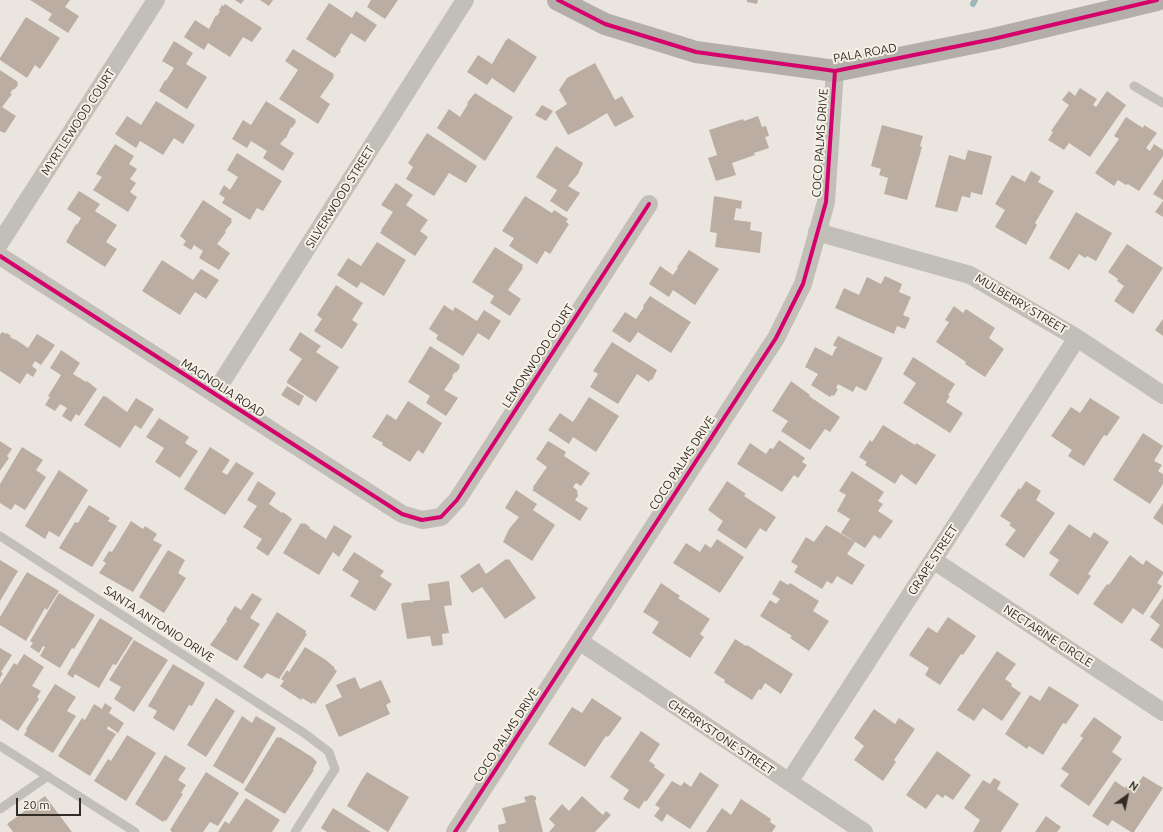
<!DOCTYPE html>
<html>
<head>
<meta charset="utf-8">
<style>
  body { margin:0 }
  #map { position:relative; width:1163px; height:832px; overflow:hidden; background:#eae6df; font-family:Ubuntu,sans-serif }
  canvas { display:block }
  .north { position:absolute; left:1107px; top:776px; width:40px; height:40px; -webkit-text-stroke:3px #f6f1e6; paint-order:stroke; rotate:33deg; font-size:11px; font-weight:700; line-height:16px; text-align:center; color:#322c27 }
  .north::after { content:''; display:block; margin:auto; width:14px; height:18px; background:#322c27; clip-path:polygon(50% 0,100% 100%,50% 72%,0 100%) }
  .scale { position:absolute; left:16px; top:798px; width:65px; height:18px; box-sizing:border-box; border:2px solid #322c27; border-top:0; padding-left:5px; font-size:12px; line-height:14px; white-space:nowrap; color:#322c27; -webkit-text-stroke:3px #f6f1e6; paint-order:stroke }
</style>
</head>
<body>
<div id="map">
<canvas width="1163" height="832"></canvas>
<div class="north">N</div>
<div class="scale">20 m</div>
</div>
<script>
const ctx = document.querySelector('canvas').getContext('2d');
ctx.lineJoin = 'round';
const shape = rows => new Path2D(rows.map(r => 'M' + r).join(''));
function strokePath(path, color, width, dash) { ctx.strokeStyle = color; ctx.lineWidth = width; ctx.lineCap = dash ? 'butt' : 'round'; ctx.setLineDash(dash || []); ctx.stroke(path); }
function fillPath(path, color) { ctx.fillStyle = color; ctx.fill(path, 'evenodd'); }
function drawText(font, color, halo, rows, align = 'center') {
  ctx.font = font + ' Ubuntu,sans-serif'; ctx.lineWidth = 4; ctx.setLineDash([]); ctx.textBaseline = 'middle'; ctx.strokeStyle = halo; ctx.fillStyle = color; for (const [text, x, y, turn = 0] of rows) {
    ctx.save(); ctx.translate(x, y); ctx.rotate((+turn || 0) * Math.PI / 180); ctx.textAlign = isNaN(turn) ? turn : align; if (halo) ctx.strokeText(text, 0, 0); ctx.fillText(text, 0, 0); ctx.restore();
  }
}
strokePath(shape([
  [973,4,975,0]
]), '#9eb6b8', 6);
fillPath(shape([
  [30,0,70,0,65,7,79,16,68,33,48,20,52,14],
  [235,0,244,0,241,4],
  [260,0,273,0,269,6],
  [371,0,398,0,385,19,367,7],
  [747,0,758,0,757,4,747,2],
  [329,3,352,18,356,11,377,25,365,42,351,33,340,50,341,51,335,58,306,39],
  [225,4,262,28,252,42,243,37,230,57,208,43,204,50,184,37,195,20,209,29,216,15,217,16,220,11,219,10,222,5,223,6],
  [26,17,60,38,40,69,35,65,27,78,0,60,0,58],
  [508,38,537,57,514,93,492,78,487,85,467,72,478,55,492,64,506,40,507,40],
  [174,41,193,53,186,64,207,77,187,109,159,91,165,80,166,81,174,68,162,61],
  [293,49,334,74,333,76,334,77,320,97,330,104,318,124,279,99,298,70,285,61],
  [595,63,615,100,622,96,634,117,615,127,607,113,584,127,568,135,555,112,567,104,559,90,567,78],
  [0,70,18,82,17,84,18,85,14,90,13,89,10,93,12,94,2,107,16,116,5,133,0,131],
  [1080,88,1097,99,1093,105,1096,107,1107,91,1126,105,1090,157,1069,143,1064,150,1048,140,1053,132,1051,131,1069,105,1062,100,1069,91,1075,96],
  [475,93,513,117,485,161,437,128,449,109,460,117,468,104,467,103],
  [156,101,195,125,183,144,174,138,163,155,140,141,136,148,115,134,127,116,141,125],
  [266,101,296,120,295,121,296,122,292,128,291,127,286,138,285,138,280,144,294,153,283,171,263,158,267,151,251,141,247,148,232,139,243,120,251,125],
  [542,105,553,111,546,121,535,115],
  [758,116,762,127,766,126,769,136,765,137,769,148,754,153,755,155,732,163,736,175,716,181,708,158,717,155,709,130,743,119,744,121],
  [1126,117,1143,128,1144,125,1157,133,1146,148,1150,151,1154,144,1163,150,1163,156,1139,191,1128,184,1126,185,1118,180,1114,186,1095,173,1119,139,1114,136],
  [882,125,923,136,920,146,922,147,907,200,884,194,888,178,879,175,881,169,871,166],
  [427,133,477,166,466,183,449,173,434,196,406,179,413,167,408,163],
  [115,144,134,156,129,164,137,169,130,179,136,183,130,192,137,197,128,212,93,190,102,177,96,174],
  [556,146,583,163,578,174,568,186,580,193,567,212,550,201,557,190,536,177],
  [968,150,992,156,982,195,971,192,970,198,962,196,957,212,935,207,949,155,965,160],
  [237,153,282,181,263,211,257,208,250,220,222,203,225,198,219,194,224,185,230,190,238,177,227,170],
  [1031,171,1041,177,1038,182,1054,191,1035,223,1037,225,1026,245,995,227,1005,210,995,204,1012,175,1025,182],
  [1163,179,1163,200,1153,194],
  [396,183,413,195,406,205,428,220,420,231,428,237,415,256,380,233,382,230,381,230,393,212,381,205],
  [79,191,100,204,95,211,117,225,106,242,117,249,105,267,66,242,76,224,77,225,81,218,67,209],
  [525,196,552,213,554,210,568,219,566,222,569,224,550,254,545,251,537,264,509,246,514,238,502,231],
  [714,196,742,201,741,209,736,208,734,220,751,222,750,230,762,232,760,253,715,247,717,233,710,232],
  [203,200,232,219,231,221,232,222,225,231,226,232,217,244,230,253,219,270,199,258,203,251,194,245,191,250,183,245,186,241,180,236],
  [1163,201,1163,217,1155,212],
  [1076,212,1112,233,1096,261,1087,256,1085,258,1079,254,1069,270,1049,258],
  [377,242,406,260,384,296,361,282,357,288,337,275,348,258,361,266],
  [1127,244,1163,268,1133,314,1114,301,1124,286,1117,281,1118,279,1108,272],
  [495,247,523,265,522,267,523,268,508,290,521,299,510,316,490,303,494,296,472,282],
  [689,250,719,269,695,305,673,290,669,297,649,284,660,266,673,275,678,268,677,267],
  [162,260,193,280,201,269,219,280,206,299,195,292,180,315,142,291],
  [885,276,902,284,899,292,911,297,903,315,910,318,905,329,897,326,894,334,835,308,844,288,859,295,867,277,881,284],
  [336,285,363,303,352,320,358,324,342,349,314,331,322,319,317,315],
  [650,296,691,322,671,353,638,332,630,343,612,331,625,312,636,319,644,307,643,306],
  [444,305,453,311,455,307,477,321,484,310,501,321,489,340,478,333,463,356,436,339,438,335,429,329],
  [954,306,963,313,966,309,995,328,989,338,1004,349,985,377,965,364,966,362,936,342,949,322,945,320],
  [1163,319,1163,336,1155,330],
  [2,332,6,334,7,333,11,336,10,337,15,340,15,339,28,348,37,334,55,345,41,365,35,361,32,366,37,370,33,377,27,373,20,384,0,371,0,335],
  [300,332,321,346,316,352,339,367,316,402,287,383,287,381,302,359,289,350],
  [838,336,883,358,866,391,856,386,853,392,838,384,836,388,838,389,834,396,832,395,830,397,811,385,818,374,805,367,815,347,832,356,836,348,838,348,833,345],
  [612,342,657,370,652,380,651,379,649,382,637,374,618,404,590,387,598,374,593,371],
  [430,346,460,365,459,367,460,367,456,373,455,372,452,376,453,377,444,390,458,398,446,416,426,403,430,396,408,382],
  [61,350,80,363,73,374,86,382,87,381,97,389,79,416,76,414,71,422,62,416,67,408,60,404,55,411,45,405,50,397,48,396,61,375,50,368],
  [913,357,955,384,948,395,950,396,946,402,963,413,950,433,903,403,916,383,903,374],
  [791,381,810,395,809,396,840,417,830,432,825,429,810,450,781,431,788,421,772,411],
  [287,386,304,396,299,406,281,395],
  [103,396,105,397,105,396,127,412,136,398,154,409,141,429,135,425,120,448,84,425],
  [589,397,619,416,596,452,573,437,569,444,548,430,560,413,573,422],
  [1090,398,1120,417,1107,436,1104,435,1084,466,1068,456,1072,450,1051,436,1071,407,1080,413],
  [408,401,442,423,423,454,418,450,410,462,382,445,383,443,372,437,387,414,396,420],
  [159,418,189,437,185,443,198,451,180,478,155,462,164,448,146,437],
  [883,425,915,445,916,443,936,455,916,485,901,474,895,484,865,465,867,462,859,457,870,440,872,442],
  [1143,433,1163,446,1154,461,1162,465,1158,471,1163,474,1163,484,1150,504,1113,480],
  [779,440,805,458,802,462,807,465,798,478,794,475,782,492,737,464,750,443,766,454,770,448,773,449],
  [0,441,12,449,7,456,9,458,0,471],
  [548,441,566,452,564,456,590,473,581,486,576,483,573,487,577,490,578,496,575,500,588,508,580,521,532,490,534,488,533,487,547,467,536,459],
  [22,447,43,460,36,470,46,477,25,510,15,504,11,510,0,503,0,484],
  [210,447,230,460,222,472,227,475,236,462,254,473,225,515,184,489],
  [59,470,88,490,59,537,49,531,45,539,25,526],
  [852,471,884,492,878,501,883,504,878,511,893,521,880,539,874,535,865,548,841,533,850,519,837,511,846,495,839,491],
  [258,481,276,493,269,504,282,513,283,512,292,519,268,556,256,548,262,539,243,527,257,506,247,500],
  [727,481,746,494,744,496,776,517,766,532,760,528,746,549,717,530,723,521,708,510],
  [1026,481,1041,491,1036,500,1055,513,1024,558,1005,545,1016,530,1009,525,1011,523,1000,516,1019,488,1020,490],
  [516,490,537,504,533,510,555,525,532,561,503,542,509,529,519,517,505,508],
  [1163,503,1163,525,1153,518],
  [89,505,110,518,108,521,117,526,92,567,59,548,75,522,78,523],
  [131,521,143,529,145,526,157,534,153,540,162,545,133,592,99,573,106,563,103,561,109,551,112,552],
  [301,523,303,524,304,523,310,527,309,528,326,539,334,525,352,536,339,557,333,552,319,575,283,553],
  [1069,524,1090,538,1094,532,1109,542,1088,574,1091,576,1078,595,1049,575,1059,560,1049,553],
  [826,525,855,542,847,554,865,565,852,585,837,576,832,584,827,581,822,589,794,572,798,566,791,562,806,537,814,542],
  [717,539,744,557,720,593,673,563,686,543,700,552,705,544,711,548],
  [168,550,185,560,178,573,186,578,164,613,139,597],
  [354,552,384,571,380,576,392,584,375,611,350,596,359,581,342,570],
  [1130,555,1143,565,1146,560,1163,572,1163,574,1157,583,1162,586,1143,615,1133,608,1122,624,1093,604,1107,584,1109,585],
  [506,559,507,560,509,559,536,598,505,619,482,587,472,593,460,576,479,563,486,574],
  [0,560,18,571,0,601],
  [27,572,59,591,47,610,45,608,26,641,0,625,0,617],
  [780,580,788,585,790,583,819,601,813,611,829,621,809,651,790,638,792,636,760,616,770,600,776,604,780,599,772,594],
  [449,581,452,605,444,606,449,633,442,634,443,645,432,646,430,636,407,639,401,604,403,603,410,602,410,603,415,601,430,600,428,584],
  [661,583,680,596,678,598,710,619,700,634,704,637,690,658,652,633,659,622,643,612],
  [59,593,95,615,74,649,72,648,60,668,40,656,45,647,43,646,39,653,30,647,33,643,30,641],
  [252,593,262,599,250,618,260,624,237,661,210,645,227,621,226,620,235,606,241,610],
  [1163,598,1163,649,1150,640,1160,625,1150,617],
  [277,612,297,625,306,631,305,633,307,634,279,679,267,673,262,679,243,667],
  [948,617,976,636,963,655,961,654,940,685,925,675,929,668,909,655,928,627,937,633],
  [100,618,133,638,116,665,113,664,99,688,75,674,73,678,67,674],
  [735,639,746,646,747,645,793,674,781,694,765,683,761,690,759,689,752,700,724,682,725,680,714,673],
  [134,640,168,660,134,712,114,699,121,687,109,680],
  [305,647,326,660,335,668,334,669,337,671,315,704,313,702,312,704,302,698,301,700,280,686,284,681,281,679,287,670,289,672],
  [0,648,12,655,1,672,3,673,0,678],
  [997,651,1016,664,1005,679,1012,684,1011,686,1021,693,1002,721,983,708,974,721,957,710],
  [24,654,44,667,32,686,41,691,37,697,39,699,18,731,0,719,0,685,14,663,17,665],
  [173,664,205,683,192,706,189,705,174,731,153,718,157,711,148,706],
  [355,677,360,689,381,680,391,702,386,705,390,714,339,737,325,705,342,697,336,685],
  [55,684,76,697,67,711,76,716,53,753,24,735,27,730,26,729],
  [1049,686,1079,705,1066,724,1063,723,1043,755,1029,746,1027,749,1005,734,1030,695,1040,701],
  [216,698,235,711,206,757,187,745],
  [592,698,622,718,608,737,606,736,585,767,548,744,572,707,582,713],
  [105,703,112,708,109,713,124,723,118,733,108,726,107,729,116,734,90,776,58,756,82,718,85,720,94,704,102,709],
  [874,709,895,724,899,718,915,729,894,760,896,762,883,781,854,760,864,746,854,738],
  [242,716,252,723,256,716,276,728,243,784,213,766],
  [1094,717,1122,737,1112,752,1122,759,1089,806,1060,786,1069,774,1061,769,1083,738,1080,736],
  [641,731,660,744,649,761,655,765,654,767,665,775,646,802,645,800,639,809,623,799,629,790,610,777],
  [127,735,156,753,126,801,94,781,108,759,111,761],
  [277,737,279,738,280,737,312,757,317,762,313,769,314,770,285,814,244,790],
  [937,751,971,775,953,800,945,795,943,798,937,794,926,809,906,795],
  [165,755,186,768,178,780,186,785,181,793,183,794,166,821,165,820,163,822,135,804],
  [206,772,239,793,218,826,210,822,203,832,172,832,170,830],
  [367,772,409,797,388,832,347,806,361,781],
  [700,772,719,785,690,829,667,814,662,822,654,816,660,808,655,805,672,781,681,786,684,782,691,787],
  [1143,776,1163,788,1134,832,1131,832,1112,820,1108,826,1092,816,1115,781,1125,788,1126,786,1133,791],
  [994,778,1001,782,997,789,1019,804,1001,832,973,832,980,820,964,808,983,780,990,784],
  [532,795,536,797,536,800,535,800,543,832,499,832,498,825,506,823,502,808,526,802,524,797],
  [45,796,72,832,13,832,7,824],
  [582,796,603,815,606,811,611,815,595,832,549,832,555,825,549,819,562,804,569,811],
  [246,798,280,820,272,832,218,832,225,821,229,824],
  [741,799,771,819,770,822,776,826,772,832,706,832,722,808,731,815],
  [333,808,371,832,327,832,321,828],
  [1046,816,1061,827,1057,832,1035,832]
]), '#bbada2');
strokePath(shape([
  [1134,86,1163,103],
  [0,536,304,733,329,752,335,769,295,832],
  [0,746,135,832],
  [0,809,48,776]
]), '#c2beb8', 9);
strokePath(shape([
  [817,232,970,275,1077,338,1163,395],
  [0,243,156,0],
  [0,256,402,514,422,520,441,517,457,500,649,204],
  [214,394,465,0],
  [933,560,1163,712],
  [579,641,864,832],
  [789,782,1077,338],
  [455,832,776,338,803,284,826,202,835,71]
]), '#c2beb8', 18);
strokePath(shape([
  [558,0,605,24,696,52,835,71,993,39,1157,0]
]), '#b3aea9', 22);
strokePath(shape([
  [558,0,605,24,696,52,835,71,993,39,1157,0],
  [0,256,402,514,422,520,441,517,457,500,649,204],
  [455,832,776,338,803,284,826,202,835,71]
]), '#d6006c', 4);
drawText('12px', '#322c27', '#f6f1e6', [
  ["PALA ROAD",865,53,-10],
  ["MYRTLEWOOD COURT",78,122,-57],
  ["COCO PALMS DRIVE",820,143,-86],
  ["SILVERWOOD STREET",340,197,-58],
  ["MULBERRY STREET",1021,304,31],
  ["LEMONWOOD COURT",538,356,-57],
  ["MAGNOLIA ROAD",223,388,33],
  ["COCO PALMS DRIVE",682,463,-57],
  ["GRAPE STREET",933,560,-57],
  ["SANTA ANTONIO DRIVE",159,624,33],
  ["NECTARINE CIRCLE",1048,636,33],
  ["COCO PALMS DRIVE",506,735,-57],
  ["CHERRYSTONE STREET",721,737,34]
]);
</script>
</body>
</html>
